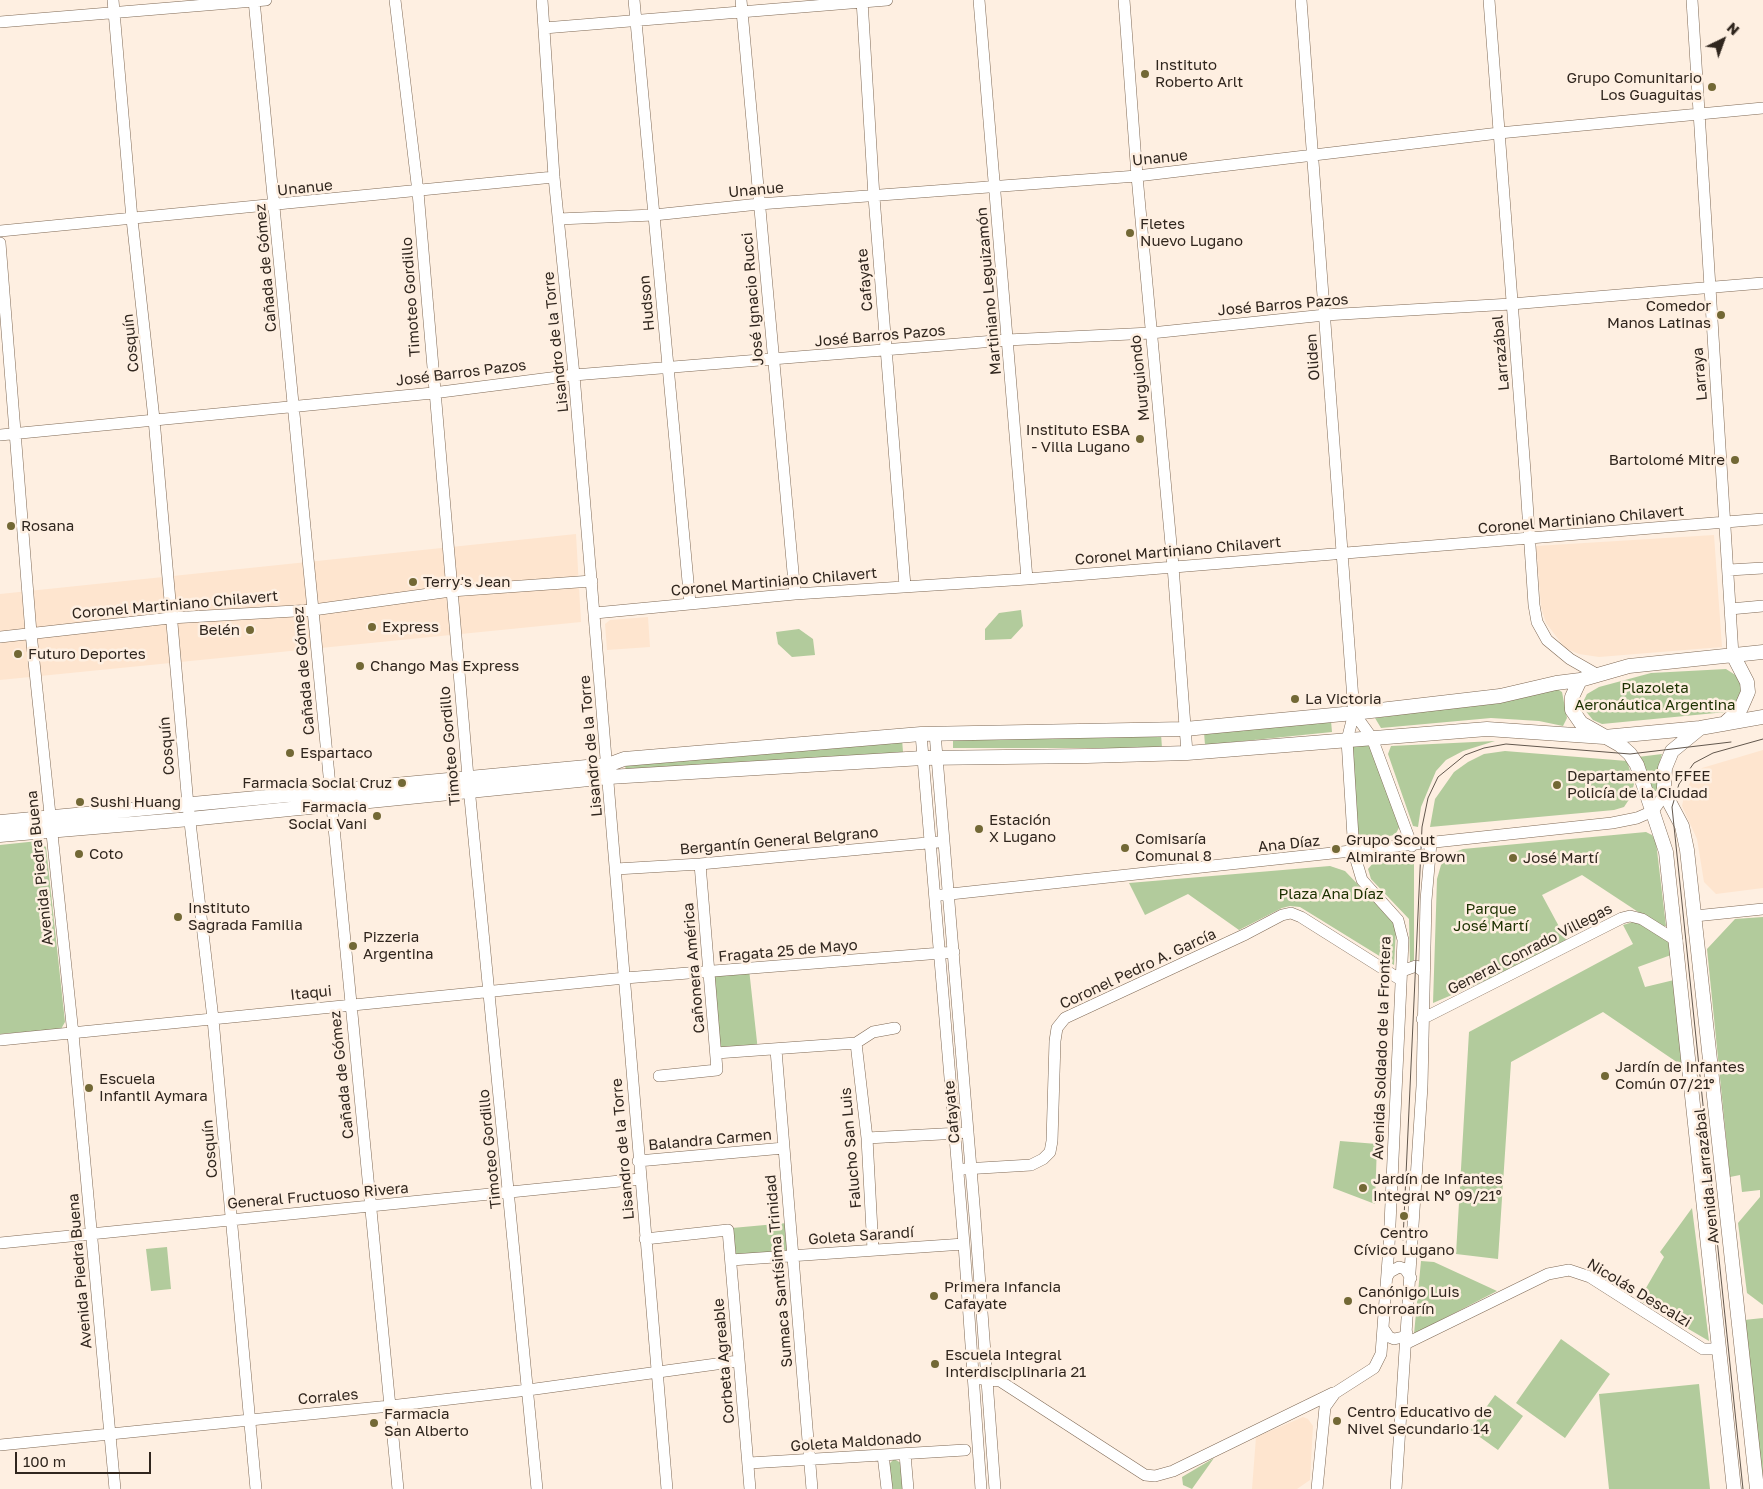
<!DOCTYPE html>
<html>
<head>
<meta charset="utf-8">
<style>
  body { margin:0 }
  #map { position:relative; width:1763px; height:1489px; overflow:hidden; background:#feefe1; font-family:"Golos Text",sans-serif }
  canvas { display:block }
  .north { position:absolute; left:1698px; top:15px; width:50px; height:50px; -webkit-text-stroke:4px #feefe1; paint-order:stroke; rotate:42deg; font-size:14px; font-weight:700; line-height:20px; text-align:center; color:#30261e }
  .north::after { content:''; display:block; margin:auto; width:18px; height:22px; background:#30261e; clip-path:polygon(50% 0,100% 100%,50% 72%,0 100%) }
  .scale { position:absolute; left:15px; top:1452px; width:136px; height:22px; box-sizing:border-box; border:2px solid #30261e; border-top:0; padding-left:6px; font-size:15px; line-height:18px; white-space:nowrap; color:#30261e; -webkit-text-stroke:4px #feefe1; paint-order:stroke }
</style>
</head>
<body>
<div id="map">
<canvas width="1763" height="1489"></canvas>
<div class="north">N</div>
<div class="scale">100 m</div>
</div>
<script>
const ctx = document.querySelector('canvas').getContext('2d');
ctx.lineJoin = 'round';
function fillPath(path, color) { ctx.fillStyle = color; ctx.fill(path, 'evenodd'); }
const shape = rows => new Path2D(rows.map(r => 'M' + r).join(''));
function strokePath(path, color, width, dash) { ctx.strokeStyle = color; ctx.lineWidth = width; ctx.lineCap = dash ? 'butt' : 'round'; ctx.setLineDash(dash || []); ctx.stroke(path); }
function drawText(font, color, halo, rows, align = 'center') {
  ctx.font = font + ' "Golos Text",sans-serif'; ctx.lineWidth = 5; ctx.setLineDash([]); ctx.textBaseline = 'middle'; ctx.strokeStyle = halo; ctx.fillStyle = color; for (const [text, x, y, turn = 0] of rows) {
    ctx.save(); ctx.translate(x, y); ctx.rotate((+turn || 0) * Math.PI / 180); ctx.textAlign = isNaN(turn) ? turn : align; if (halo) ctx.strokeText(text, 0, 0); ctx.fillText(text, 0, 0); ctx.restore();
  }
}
fillPath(shape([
  [576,534,581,622,0,680,0,594],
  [1714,535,1722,647,1599,657,1579,654,1565,648,1546,623,1541,607,1536,546],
  [648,617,650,647,607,650,605,624,610,620],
  [1763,750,1763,888,1716,894,1704,882,1697,839,1682,806,1685,792,1692,779,1702,768],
  [1303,1417,1308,1419,1313,1426,1310,1480,1297,1489,1252,1489,1256,1437]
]), '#fee5cf');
fillPath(shape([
  [1021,610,1023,626,1011,639,985,640,985,629,999,613],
  [799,629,813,639,815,655,792,657,778,644,776,632],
  [1726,669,1740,678,1744,692,1734,708,1726,712,1602,724,1593,720,1584,709,1584,700,1587,694,1599,687,1651,673],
  [1557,689,1562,692,1567,718,1563,726,1539,721,1491,718,1381,728,1375,718,1499,701],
  [1331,721,1332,732,1205,745,1204,732],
  [1161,734,1162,748,953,748,953,737],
  [902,739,903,752,626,772,625,764],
  [1495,741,1463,751,1446,760,1436,771,1421,807,1418,827,1413,826,1388,754,1391,746],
  [1354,745,1370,745,1400,826,1395,835,1364,840,1357,834,1350,750],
  [1505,751,1627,761,1634,784,1630,798,1624,807,1614,810,1430,827,1435,799,1454,772,1468,762,1484,754],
  [1662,754,1658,768,1659,788,1657,791,1652,791,1638,757],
  [1646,832,1652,835,1656,842,1666,926,1661,927,1582,875,1542,895,1569,945,1433,1003,1437,879,1441,865,1450,854,1463,849],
  [38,841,46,847,65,1022,61,1029,0,1034,0,845],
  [1414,858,1414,960,1410,962,1409,919,1371,879,1368,869,1374,862],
  [1330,866,1345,871,1393,921,1396,930,1394,965,1300,907,1290,906,1282,908,1239,930,1188,894,1145,915,1129,883],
  [1763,917,1763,1305,1747,1293,1738,1223,1760,1197,1760,1190,1742,1192,1740,1175,1730,1177,1707,949,1735,919],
  [1633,922,1642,922,1670,942,1671,955,1638,967,1645,987,1674,980,1684,1067,1603,1012,1511,1062,1498,1259,1456,1254,1469,1032,1633,944,1623,925],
  [749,969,758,1051,716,1053,708,972],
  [1340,1141,1377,1144,1375,1204,1333,1188],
  [1692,1208,1709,1341,1639,1300,1664,1257,1660,1252],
  [787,1223,790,1251,736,1255,732,1228],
  [167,1247,171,1289,151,1291,146,1249],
  [1421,1261,1434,1262,1497,1291,1414,1334],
  [1763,1318,1763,1489,1744,1320],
  [1561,1339,1610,1374,1565,1438,1516,1403],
  [1699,1384,1710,1489,1609,1489,1599,1394],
  [1495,1395,1523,1416,1498,1450,1470,1430],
  [1214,1458,1192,1489,1183,1485,1182,1477],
  [894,1459,901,1463,905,1489,891,1489,889,1464]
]), '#b2cb9c');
const minor = shape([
  [113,0,132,219,154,419,188,805,213,1019,256,1489],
  [254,0,398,1489],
  [395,0,418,192,468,777,537,1489],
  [542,0,554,177,574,375,667,1489],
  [634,0,690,603],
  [741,0,795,594],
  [862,0,874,197,905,586],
  [979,0,1027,579],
  [1124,0,1137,176,1173,566,1187,753],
  [1301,0,1354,713,1347,740,1354,853,1362,880,1398,920,1403,940,1389,1246,1381,1354,1374,1368,1335,1393,1325,1407,1317,1489],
  [1489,0,1525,471,1534,605,1537,622,1547,640,1570,659,1598,675],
  [1692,0,1733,655],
  [0,22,266,0],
  [544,28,887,0],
  [558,219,654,215,759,204,1137,176,1499,133,1763,108],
  [0,231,554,177],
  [0,243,31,633,73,1034,115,1489],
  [0,435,433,393,574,375,1007,340,1151,333,1325,315,1511,304,1763,283],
  [1729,570,1763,568],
  [1730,609,1763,606],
  [595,613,795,594,1027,579,1763,519],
  [0,637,170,618,313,610,451,591,592,581],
  [1354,713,1372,738,1412,846],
  [935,733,975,1217,995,1489],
  [921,734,964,1244,981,1489],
  [616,869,700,864,938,842],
  [941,895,1612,823,1637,818,1653,811,1665,794],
  [1695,916,1763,909],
  [1402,971,1416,966,1424,972],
  [1422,1019,1622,918,1630,916,1642,919,1677,941],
  [0,1040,625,978,954,952],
  [856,1043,867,1138,873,1250],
  [776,1050,812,1489],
  [716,1053,856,1043,873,1032,895,1028],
  [659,1076,717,1070,700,864],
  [867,1138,960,1133],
  [638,1161,784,1148],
  [964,1169,1031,1165,1043,1159,1050,1152,1052,1141,1055,1041,1057,1028,1065,1018,1246,934,1282,915,1291,913,1301,917,1401,980],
  [645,1239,728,1230,750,1489],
  [0,1243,640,1179],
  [731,1260,964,1244],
  [1387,1277,1390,1272,1399,1267,1405,1269,1411,1278],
  [1383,1328,1389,1337,1394,1339,1403,1337,1407,1333],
  [1407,1343,1548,1274,1569,1270,1590,1277,1703,1349,1713,1349,1719,1345],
  [981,1379,1000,1381,1145,1475,1155,1476,1173,1471,1333,1393],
  [0,1445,390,1406,528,1390,738,1361],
  [905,1454,908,1489],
  [883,1455,887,1489],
  [749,1463,965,1450],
  [1396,1489,1422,1086,1426,900,1431,843]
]);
const major = shape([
  [1580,680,1572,697,1572,710,1581,723,1620,745,1630,754,1637,765,1666,852,1734,1489],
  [1724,724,1741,708,1748,692,1747,682,1733,655],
  [1699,729,1672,751,1665,768,1664,787,1665,794,1682,826,1687,850,1757,1489],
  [0,822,608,765,624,759,921,734,1185,729,1354,713,1500,696,1556,683,1580,680,1629,666,1763,652],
  [0,835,190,819,609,777,923,758,1087,756,1187,753,1487,729,1604,737,1700,728,1763,717]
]);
strokePath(minor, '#7f6955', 12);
strokePath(major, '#7f6955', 15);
strokePath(minor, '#fff', 11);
strokePath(major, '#fff', 14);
strokePath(shape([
  [1403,1240,1422,827,1428,798,1438,777,1465,755,1484,748,1506,744,1630,754,1731,742],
  [1743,1489,1672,807,1679,784,1694,763,1713,753,1763,739]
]), '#62574d', 1);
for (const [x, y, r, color] of [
  [1145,74,5,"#726835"],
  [1712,87,5,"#726835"],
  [1130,233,5,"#726835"],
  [1721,315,5,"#726835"],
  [1140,439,5,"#726835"],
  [1735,460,5,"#726835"],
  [11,526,5,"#726835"],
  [413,582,5,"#726835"],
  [372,627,5,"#726835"],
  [250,630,5,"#726835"],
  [18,654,5,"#726835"],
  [360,666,5,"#726835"],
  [1295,699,5,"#726835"],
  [290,753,5,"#726835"],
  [402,783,5,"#726835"],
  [1557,785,5,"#726835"],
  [80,802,5,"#726835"],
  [377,816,5,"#726835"],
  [979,829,5,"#726835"],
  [1125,848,5,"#726835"],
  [1336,849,5,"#726835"],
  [79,854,5,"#726835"],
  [1513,858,5,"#726835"],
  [178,917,5,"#726835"],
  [353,946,5,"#726835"],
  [1605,1076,5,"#726835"],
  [89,1088,5,"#726835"],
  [1363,1188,5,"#726835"],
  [1404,1216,5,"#726835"],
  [934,1296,5,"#726835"],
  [1348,1301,5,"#726835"],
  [935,1364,5,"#726835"],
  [1337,1421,5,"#726835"],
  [374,1423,5,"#726835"]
]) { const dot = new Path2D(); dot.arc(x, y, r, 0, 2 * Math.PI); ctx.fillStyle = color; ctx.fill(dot); strokePath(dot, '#feefe1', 2); }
drawText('15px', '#30261e', '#feefe1', [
  ["Instituto",1155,65],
  ["Roberto Arlt",1155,82],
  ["Grupo Comunitario",1702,78,"right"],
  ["Los Guaguitas",1702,95,"right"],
  ["Fletes",1140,224],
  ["Nuevo Lugano",1140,241],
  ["Comedor",1711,306,"right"],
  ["Manos Latinas",1711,323,"right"],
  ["Instituto ESBA",1130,430,"right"],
  ["- Villa Lugano",1130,447,"right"],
  ["Bartolomé Mitre",1725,460,"right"],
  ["Rosana",21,526],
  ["Terry's Jean",423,582],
  ["Express",382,627],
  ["Belén",240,630,"right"],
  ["Futuro Deportes",28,654],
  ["Chango Mas Express",370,666],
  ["La Victoria",1305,699],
  ["Espartaco",300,753],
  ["Departamento FFEE",1567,776],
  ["Policía de la Ciudad",1567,793],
  ["Farmacia Social Cruz",392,783,"right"],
  ["Sushi Huang",90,802],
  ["Farmacia",367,807,"right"],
  ["Social Vani",367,824,"right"],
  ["Estación",989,820],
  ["X Lugano",989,837],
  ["Comisaría",1135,839],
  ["Comunal 8",1135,856],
  ["Grupo Scout",1346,840],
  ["Almirante Brown",1346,857],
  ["Coto",89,854],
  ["José Martí",1523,858],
  ["Instituto",188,908],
  ["Sagrada Familia",188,925],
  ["Pizzeria",363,937],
  ["Argentina",363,954],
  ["Jardín de Infantes",1615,1067],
  ["Común 07/21°",1615,1084],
  ["Escuela",99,1079],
  ["Infantil Aymara",99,1096],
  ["Jardín de Infantes",1373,1179],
  ["Integral Nº 09/21º",1373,1196],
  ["Centro",1404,1233,"center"],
  ["Cívico Lugano",1404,1250,"center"],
  ["Primera Infancia",944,1287],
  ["Cafayate",944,1304],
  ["Canónigo Luis",1358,1292],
  ["Chorroarín",1358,1309],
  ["Escuela Integral",945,1355],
  ["Interdisciplinaria 21",945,1372],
  ["Centro Educativo de",1347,1412],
  ["Nivel Secundario 14",1347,1429],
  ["Farmacia",384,1414],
  ["San Alberto",384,1431]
], 'left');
drawText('15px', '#30261e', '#feefe1', [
  ["Unanue",1160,158,-6],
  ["Unanue",305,188,-6],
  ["Unanue",756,190,-5],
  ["Cañada de Gómez",266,268,-95],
  ["Cafayate",865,280,-95],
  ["Martiniano Leguizamón",989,291,-95],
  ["Timoteo Gordillo",411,297,-94],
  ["José Ignacio Rucci",753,299,-95],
  ["Hudson",647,303,-95],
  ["José Barros Pazos",1283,305,-5],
  ["José Barros Pazos",880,336,-5],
  ["Lisandro de la Torre",556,342,-96],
  ["Cosquín",131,343,-96],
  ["Larrazábal",1501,353,-95],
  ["Oliden",1313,357,-94],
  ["José Barros Pazos",461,373,-7],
  ["Larraya",1700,374,-95],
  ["Murguiondo",1140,378,-96],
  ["Coronel Martiniano Chilavert",1581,520,-5],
  ["Coronel Martiniano Chilavert",1178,551,-5],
  ["Coronel Martiniano Chilavert",774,582,-5],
  ["Coronel Martiniano Chilavert",175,605,-5],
  ["Cañada de Gómez",304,671,-95],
  ["Cosquín",167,746,-95],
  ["Timoteo Gordillo",450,746,-95],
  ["Lisandro de la Torre",591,746,-95],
  ["Bergantín General Belgrano",779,841,-5],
  ["Ana Díaz",1289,844,-6],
  ["Avenida Piedra Buena",40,868,-96],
  ["General Conrado Villegas",1530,949,-27],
  ["Fragata 25 de Mayo",788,951,-5],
  ["Cañonera América",694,968,-95],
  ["Coronel Pedro A. García",1138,969,-25],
  ["Itaqui",311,993,-6],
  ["Avenida Soldado de la Frontera",1382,1048,-88],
  ["Cañada de Gómez",342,1075,-96],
  ["Cafayate",952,1112,-95],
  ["Balandra Carmen",710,1140,-5],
  ["Falucho San Luis",851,1148,-95],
  ["Cosquín",210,1149,-95],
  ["Timoteo Gordillo",490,1149,-96],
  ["Lisandro de la Torre",623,1149,-95],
  ["Avenida Larrazábal",1707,1176,-96],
  ["General Fructuoso Rivera",318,1196,-5],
  ["Goleta Sarandí",861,1236,-4],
  ["Avenida Piedra Buena",80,1271,-95],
  ["Sumaca Santísima Trinidad",779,1271,-95],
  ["Nicolás Descalzi",1639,1293,31],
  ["Corbeta Agreable",724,1361,-95],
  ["Corrales",328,1397,-5],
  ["Goleta Maldonado",856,1442,-4]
]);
drawText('15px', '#1c3100', '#feefe1', [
  ["Plazoleta",1655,688],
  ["Aeronáutica Argentina",1655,705],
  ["Plaza Ana Díaz",1331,894],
  ["Parque",1491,909],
  ["José Martí",1491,926]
]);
</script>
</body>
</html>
